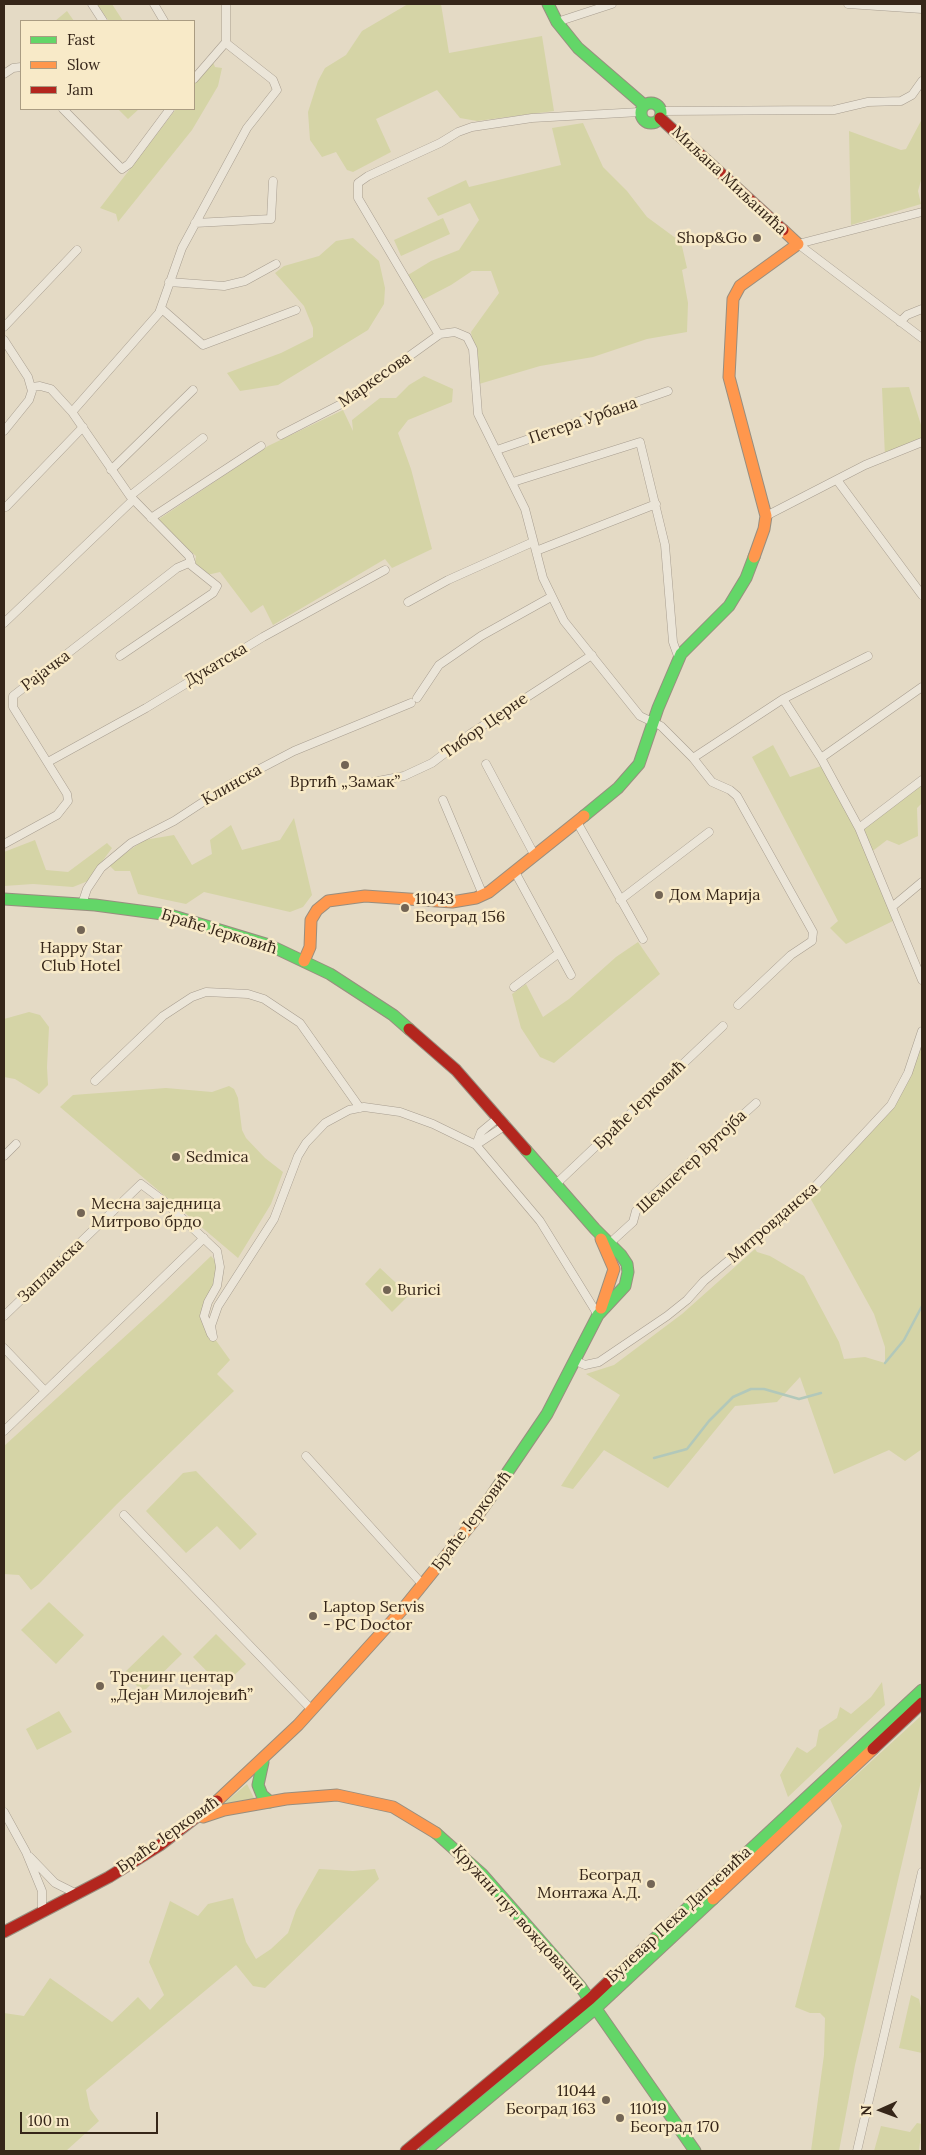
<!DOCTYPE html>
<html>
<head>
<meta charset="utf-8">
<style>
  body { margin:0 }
  #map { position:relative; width:926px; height:2155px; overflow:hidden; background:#e4dac5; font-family:Lora,serif }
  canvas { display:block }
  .frame { position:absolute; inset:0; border:5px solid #362619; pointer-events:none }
  .legend { position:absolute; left:20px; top:20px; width:175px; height:90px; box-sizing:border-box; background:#f8eac8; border:1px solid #aa9c82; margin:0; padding:6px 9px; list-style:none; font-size:15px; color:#362619 }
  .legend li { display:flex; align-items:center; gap:10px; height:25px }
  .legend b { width:25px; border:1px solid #aa9c82 }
  .north { position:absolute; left:856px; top:2085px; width:50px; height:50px; -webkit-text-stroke:4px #f8eac8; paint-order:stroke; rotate:268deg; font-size:14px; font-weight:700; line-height:20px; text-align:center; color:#362619 }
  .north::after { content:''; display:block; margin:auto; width:18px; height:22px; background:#362619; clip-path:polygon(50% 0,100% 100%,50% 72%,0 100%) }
  .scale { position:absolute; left:20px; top:2112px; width:138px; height:22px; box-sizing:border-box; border:2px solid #362619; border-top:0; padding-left:6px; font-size:15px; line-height:18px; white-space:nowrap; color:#362619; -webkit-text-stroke:4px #f8eac8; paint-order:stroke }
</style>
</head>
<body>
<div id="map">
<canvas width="926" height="2155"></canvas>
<div class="frame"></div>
<ul class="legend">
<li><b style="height:6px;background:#63d668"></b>Fast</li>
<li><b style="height:6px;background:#ff974d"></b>Slow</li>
<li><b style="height:6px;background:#b3261e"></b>Jam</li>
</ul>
<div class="north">N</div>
<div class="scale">100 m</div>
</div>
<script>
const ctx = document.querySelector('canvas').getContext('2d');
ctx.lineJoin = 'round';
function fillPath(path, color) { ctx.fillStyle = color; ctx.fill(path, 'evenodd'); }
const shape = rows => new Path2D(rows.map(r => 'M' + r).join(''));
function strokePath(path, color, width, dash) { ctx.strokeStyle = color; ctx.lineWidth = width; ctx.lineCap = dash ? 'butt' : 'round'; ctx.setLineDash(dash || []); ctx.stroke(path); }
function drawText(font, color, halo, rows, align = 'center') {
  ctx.font = font + ' Lora,serif'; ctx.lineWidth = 5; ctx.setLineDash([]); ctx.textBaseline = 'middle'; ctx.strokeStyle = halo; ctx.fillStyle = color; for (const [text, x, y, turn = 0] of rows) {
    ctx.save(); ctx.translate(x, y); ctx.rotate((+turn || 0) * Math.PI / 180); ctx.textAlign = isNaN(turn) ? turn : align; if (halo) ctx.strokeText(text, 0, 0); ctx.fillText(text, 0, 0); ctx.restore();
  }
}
fillPath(shape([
  [96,4,112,4,123,21,109,21],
  [408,4,441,4,449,53,542,36,554,111,477,121,460,118,437,90,376,119,391,152,353,172,347,170,336,152,322,157,310,140,308,112,318,81,325,68,346,55,362,31],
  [67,11,74,21,55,21],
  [212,60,215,67,222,68,218,86,192,130,118,222,116,214,100,208,176,109,194,109,194,84],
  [118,109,139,109,128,119],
  [922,119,922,177,918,191,921,204,851,225,849,131,901,150,906,149],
  [583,123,603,167,627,191,647,217,681,242,687,268,682,270,688,303,687,332,647,339,593,357,540,366,479,384,471,332,499,293,491,271,472,271,451,285,424,299,419,296,408,275,431,261,459,250,479,220,470,203,438,216,427,198,466,180,469,187,561,165,552,128],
  [443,218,450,234,401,256,394,240],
  [353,238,379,261,385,288,384,304,368,330,278,385,240,391,227,373,281,353,313,337,313,328,304,306,275,273,284,266,319,256,336,241],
  [424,376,453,389,452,402,408,420,398,433,411,469,432,549,392,568,385,559,273,625,263,605,251,613,220,572,207,575,195,564,196,556,156,521,268,446,343,410,353,431,352,420,380,398,396,398,409,385],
  [909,387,922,428,922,442,885,457,882,388],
  [773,745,790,777,824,765,859,828,922,780,922,803,917,808,918,836,899,845,887,840,870,853,897,919,846,944,830,928,838,921,752,757],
  [294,818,312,895,303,907,290,912,204,892,186,904,138,894,130,871,115,871,109,865,144,840,174,835,192,865,212,854,210,840,231,825,242,850,280,840],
  [35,840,46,870,68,872,107,843,112,848,88,881,73,887,33,884,4,886,4,852],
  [638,942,660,974,554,1063,540,1057,521,1028,512,994,526,984,543,1017,569,999,616,957],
  [29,1012,40,1015,49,1027,47,1067,48,1085,39,1094,15,1079,4,1077,4,1019],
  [922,1031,922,1449,905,1461,889,1450,834,1474,800,1377,777,1402,735,1406,668,1488,604,1450,573,1489,561,1486,620,1395,586,1374,614,1365,682,1314,755,1249,757,1252,770,1256,804,1276,839,1342,844,1359,865,1357,885,1363,885,1347,874,1314,808,1194,891,1105],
  [229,1086,234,1089,238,1098,242,1130,246,1138,265,1158,283,1172,271,1204,238,1258,60,1107,73,1095,166,1088,212,1092],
  [211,1256,217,1263,215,1290,208,1302,207,1328,230,1360,217,1374,234,1391,117,1504,39,1584,31,1590,19,1575,4,1574,4,1446,163,1302],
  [380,1268,409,1295,392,1312,365,1284],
  [196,1471,257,1534,240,1550,217,1526,186,1553,146,1511,183,1473],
  [49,1602,84,1635,56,1664,21,1630],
  [216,1634,246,1664,222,1687,193,1657],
  [163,1635,182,1654,143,1692,124,1673],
  [882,1682,885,1705,788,1797,780,1775,797,1747,807,1753,816,1746,819,1730,837,1718,840,1707,851,1714,871,1697],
  [59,1711,72,1732,37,1750,26,1729],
  [922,1715,922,1777,855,2065,839,2151,811,2151,824,2055,825,2018,820,2013,810,2013,795,2007,842,1826,830,1799],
  [247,1784,255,1800,216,1810],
  [319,1869,353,1871,375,1869,379,1879,265,1988,253,1986,236,1965,86,2090,90,2109,99,2121,66,2151,4,2151,4,2013,24,2016,50,1978,112,2022,138,1997,150,2010,164,1995,149,1962,170,1901,198,1916,208,1904,233,1898,246,1942,256,1959,271,1949,288,1933,296,1910],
  [911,1995,919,1999,922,2013,922,2053,899,2048],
  [917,2123,922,2124,919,2151,874,2151,881,2126,910,2132]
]), '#d5d4a6');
strokePath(shape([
  [885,1363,904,1340,922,1306],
  [654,1458,687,1449,709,1421,733,1397,751,1389,764,1389,799,1399,821,1393]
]), '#b2c8ba', 2.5);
const street = shape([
  [92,4,103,21],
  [154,4,164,21],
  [848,4,922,9],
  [557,22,612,4],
  [4,74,13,68,21,67],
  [194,79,226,42],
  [63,109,122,169,129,164,170,109],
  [661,111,834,110,868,102,901,101,912,95,922,81],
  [922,212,798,244,922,338],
  [195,223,271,219,273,181],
  [169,282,224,286,245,281,276,264],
  [162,309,203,345,296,310],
  [900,322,907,315,922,309],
  [4,327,77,250],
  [439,335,358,198,358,183,368,176,440,143,458,132,472,127,532,118,640,112],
  [4,340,28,377,32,391,29,400,4,431],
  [32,387,40,386,51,389,72,412,130,496,189,556,192,566,217,586,213,593,120,656],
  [72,412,159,313,182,248,247,128,277,90,273,80,226,43,226,4],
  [281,435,347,401,440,334,455,332,467,337,473,349,478,414,525,509,543,578,564,621,640,716,661,726,693,758,712,782,730,790,737,796,813,932,812,941,791,955,738,1005],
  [497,450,668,391],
  [111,470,193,390],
  [837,480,922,595],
  [513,482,640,442,665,545,673,642,679,659],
  [130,496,203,438],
  [6,507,83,427],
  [766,516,865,465,922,442],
  [151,518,261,446],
  [536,551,656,504],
  [408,602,448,580,533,542],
  [4,623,133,500],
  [417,698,439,665,481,636,551,597],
  [783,699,821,758,859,828,922,980],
  [693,758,783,699,868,656],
  [821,758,922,687],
  [48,762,146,708,263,637,385,570],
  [486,764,535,856],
  [373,782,404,776,432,763,470,734,592,655],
  [443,800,483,895],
  [577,822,643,939],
  [859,828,922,780],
  [4,844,57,815,68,801,67,794,13,707,13,696,177,568,191,562],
  [515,872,571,975],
  [620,900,709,832],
  [82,904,87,889,101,868,131,843,174,821,229,785,294,751,411,703],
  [892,907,922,882],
  [514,987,559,953],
  [95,1081,163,1016,192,997,206,992,248,994,264,999,300,1023,360,1108],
  [476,1145,481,1132,499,1117],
  [476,1145,506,1125],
  [4,1156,16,1144],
  [556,1184,723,1026],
  [610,1243,633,1222,636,1211,649,1199,756,1103],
  [4,1316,141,1184,165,1202,217,1251,220,1267,217,1286,208,1302,204,1316,211,1334],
  [213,1337,211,1326,218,1306,274,1219,298,1156,306,1143,325,1123,349,1110,364,1107,400,1112,433,1124,476,1145,540,1221,598,1315],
  [4,1348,45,1391],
  [576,1361,585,1365,599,1362,667,1316,687,1300,704,1281,808,1194,891,1105,908,1073,922,1031],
  [4,1431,204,1238],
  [306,1456,423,1585],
  [124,1515,312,1710],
  [4,1812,26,1852,42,1891,42,1913],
  [30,1857,55,1883,77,1894],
  [857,2151,922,1872]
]);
const fast = shape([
  [548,4,557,22,578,48,644,105],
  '641 113a10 10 0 1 1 20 0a10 10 0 1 1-20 0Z',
  [584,816,618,788,639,764,658,708,681,654,729,606,746,578,754,557],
  [4,899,95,905,170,915,269,945,330,974,393,1015,409,1029],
  [490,1498,547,1414,598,1315,625,1286,628,1272,627,1264,621,1255,595,1229,526,1150],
  [263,1762,258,1785,262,1795,270,1802],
  [436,1833,482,1874,580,1986,695,2151],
  [653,1940,922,1690],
  [425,2151,596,2008,713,1899]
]);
const slow = shape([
  [754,557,764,529,766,516,729,377,733,299,740,286,798,244,783,230],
  [304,961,310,947,311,920,317,910,328,901,365,896,452,902,476,898,489,892,584,816],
  [601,1239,614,1269,601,1308],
  [217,1801,298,1725,402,1610,473,1522,490,1498],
  [203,1817,224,1810,286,1799,337,1795,393,1807,436,1833],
  [713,1899,873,1749]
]);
const jam = shape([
  [660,118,783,230],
  [409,1029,456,1070,526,1150],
  [873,1749,922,1703],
  [4,1932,109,1877,160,1845,217,1801],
  [406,2151,590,1999,653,1940]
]);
strokePath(street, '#a89e90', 9);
strokePath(fast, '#988e7f', 13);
strokePath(slow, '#988e7f', 13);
strokePath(jam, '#988e7f', 13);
strokePath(street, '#ebe5d8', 8);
strokePath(fast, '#63d668', 11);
strokePath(slow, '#ff974d', 11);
strokePath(jam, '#b3261e', 11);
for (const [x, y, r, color] of [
  [757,238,5,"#736555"],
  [345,765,5,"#736555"],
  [659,895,5,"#736555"],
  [405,908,5,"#736555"],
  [81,930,5,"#736555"],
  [176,1157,5,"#736555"],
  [81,1213,5,"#736555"],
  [387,1290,5,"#736555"],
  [313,1616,5,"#736555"],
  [100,1686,5,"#736555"],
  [651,1884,5,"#736555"],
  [606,2100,5,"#736555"],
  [620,2118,5,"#736555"]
]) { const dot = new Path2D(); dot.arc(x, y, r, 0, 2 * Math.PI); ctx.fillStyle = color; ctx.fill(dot); strokePath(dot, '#f8eac8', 2); }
drawText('16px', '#362619', '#f8eac8', [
  ["Миљана Миљанића",729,181,43],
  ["Маркесова",375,380,-35],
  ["Петера Урбана",583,421,-19],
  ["Дукатска",216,665,-31],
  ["Рајачка",46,671,-37],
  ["Тибор Церне",485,726,-35],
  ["Клинска",232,785,-30],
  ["Браће Јерковић",219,932,17],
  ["Браће Јерковић",640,1105,-44],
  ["Шемпетер Вртојба",692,1162,-43],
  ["Митровданска",773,1223,-41],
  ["Заплањска",51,1271,-44],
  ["Браће Јерковић",472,1521,-53],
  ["Браће Јерковић",168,1835,-35],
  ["Булевар Пека Дапчевића",679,1915,-43],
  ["Кружни пут вождовачки",518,1918,48]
]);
drawText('16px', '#362619', '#f8eac8', [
  ["Shop&Go",747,238,"right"],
  ["Вртић „Замак”",345,782,"center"],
  ["Дом Марија",669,895],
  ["11043",415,899],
  ["Београд 156",415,917],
  ["Happy Star",81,948,"center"],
  ["Club Hotel",81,966,"center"],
  ["Sedmica",186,1157],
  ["Месна заједница",91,1204],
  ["Митрово брдо",91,1222],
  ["Burici",397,1290],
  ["Laptop Servis",323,1607],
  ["- PC Doctor",323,1625],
  ["Тренинг центар",110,1677],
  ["„Дејан Милојевић”",110,1695],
  ["Београд",641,1875,"right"],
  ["Монтажа А.Д.",641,1893,"right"],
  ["11044",596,2091,"right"],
  ["Београд 163",596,2109,"right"],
  ["11019",630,2109],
  ["Београд 170",630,2127]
], 'left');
</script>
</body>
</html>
